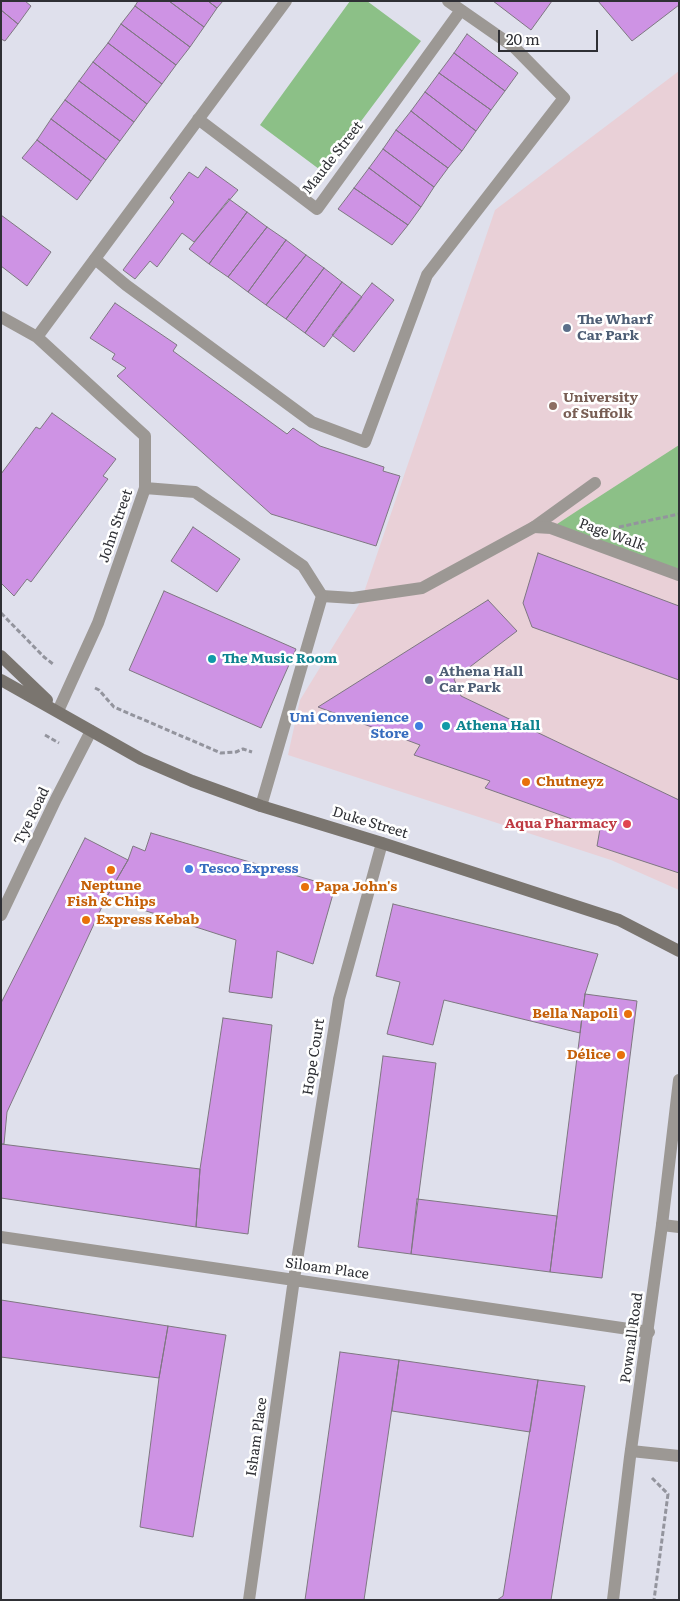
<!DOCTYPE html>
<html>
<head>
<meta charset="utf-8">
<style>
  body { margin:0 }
  #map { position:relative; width:680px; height:1601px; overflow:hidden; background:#dfe0ec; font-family:Literata,serif }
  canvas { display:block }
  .frame { position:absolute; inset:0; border:2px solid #2f3035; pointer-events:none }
  .scale { position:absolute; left:498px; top:30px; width:100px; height:22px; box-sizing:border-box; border:2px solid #2f3035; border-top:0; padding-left:6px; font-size:15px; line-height:18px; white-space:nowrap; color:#2f3035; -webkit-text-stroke:4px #fff; paint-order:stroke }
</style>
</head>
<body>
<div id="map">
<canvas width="680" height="1601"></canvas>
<div class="frame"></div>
<div class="scale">20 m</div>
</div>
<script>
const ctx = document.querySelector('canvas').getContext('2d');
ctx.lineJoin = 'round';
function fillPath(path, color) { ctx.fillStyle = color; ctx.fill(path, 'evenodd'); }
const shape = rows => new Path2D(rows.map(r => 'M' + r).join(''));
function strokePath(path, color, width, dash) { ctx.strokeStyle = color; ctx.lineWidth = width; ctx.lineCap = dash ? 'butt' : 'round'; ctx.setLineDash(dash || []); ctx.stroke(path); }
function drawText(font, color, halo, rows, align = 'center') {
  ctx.font = font + ' Literata,serif'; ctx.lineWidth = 5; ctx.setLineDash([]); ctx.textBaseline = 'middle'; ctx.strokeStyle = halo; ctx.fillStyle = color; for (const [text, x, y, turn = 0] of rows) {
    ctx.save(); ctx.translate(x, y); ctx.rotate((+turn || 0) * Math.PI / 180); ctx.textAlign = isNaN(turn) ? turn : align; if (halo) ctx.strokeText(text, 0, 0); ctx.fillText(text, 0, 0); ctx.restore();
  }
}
fillPath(shape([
  [679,71,679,890,611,860,288,755,300,700,361,601,495,210]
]), '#e9d0d7');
fillPath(shape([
  [350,1,367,1,421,41,323,172,260,125],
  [679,445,679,575,551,528,583,507]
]), '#8cc087');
const building = shape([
  [1,1,25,1,31,6,18,24,1,10,1,1],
  [138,1,169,1,204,27,190,47,135,6,138,1],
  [169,1,208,1,217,8,204,27,169,1],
  [208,1,223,1,217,8,208,1],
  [493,1,552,1,531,30,493,1],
  [598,1,679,1,679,5,632,41,598,1],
  [135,6,190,47,176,65,121,24,135,6],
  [1,10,18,24,5,41,1,39,1,10],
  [121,24,176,65,162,84,108,43,121,24],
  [467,34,518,73,505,91,454,53,467,34],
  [108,43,162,84,147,104,93,62,108,43],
  [454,53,505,91,491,110,439,73,454,53],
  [93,62,147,104,134,122,79,81,93,62],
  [439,73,491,110,476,131,425,92,439,73],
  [79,81,134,122,120,141,65,100,79,81],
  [425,92,476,131,462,151,411,111,425,92],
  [65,100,120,141,106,160,51,119,65,100],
  [411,111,462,151,448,168,396,130,411,111],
  [51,119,106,160,91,181,37,140,51,119],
  [396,130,448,168,434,187,383,149,396,130],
  [37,140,91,181,77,200,22,158,37,140],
  [383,149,434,187,421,207,369,168,383,149],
  [206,167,238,190,194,242,182,233,157,267,150,261,135,279,123,270,174,202,170,198,189,172,198,178,206,167],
  [369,168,421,207,408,225,354,188,369,168],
  [354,188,408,225,392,245,338,209,354,188],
  [229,199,247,212,209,264,189,249,229,199],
  [247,212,267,227,228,277,209,264,247,212],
  [1,215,51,252,27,286,1,266,1,215],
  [267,227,286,240,248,292,228,277,267,227],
  [286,240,306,255,266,305,248,292,286,240],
  [306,255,324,268,286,319,266,305,306,255],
  [324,268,342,282,305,333,286,319,324,268],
  [342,282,362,297,324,347,305,333,342,282],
  [372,283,394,300,354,352,332,335,372,283],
  [115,303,177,345,173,351,287,434,293,428,320,446,384,467,383,471,400,476,376,546,271,514,117,376,126,368,112,359,115,354,90,338,115,303],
  [52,413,116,459,103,476,108,479,31,582,27,579,14,596,1,583,1,474,36,427,40,429,52,413],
  [193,527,240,559,217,592,171,561,193,527],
  [538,553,679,606,679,680,532,627,523,603,538,553],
  [164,591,296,649,261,728,129,670,164,591],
  [488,600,517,631,454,679,461,696,679,800,679,873,597,846,600,829,485,788,490,781,414,755,420,745,318,707,488,600],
  [151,833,335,887,313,964,277,951,272,998,229,992,236,940,106,898,128,860,133,846,145,851,151,833],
  [85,838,128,860,106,898,7,1112,4,1144,1,1144,1,1003,85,838],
  [393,904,598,954,585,994,580,1033,444,1000,433,1045,387,1034,400,982,376,976,393,904],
  [585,994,637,1001,602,1278,550,1272,585,994],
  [223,1018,272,1025,248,1234,196,1227,200,1169,223,1018],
  [383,1056,436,1063,411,1254,358,1247,383,1056],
  [1,1144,200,1169,196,1227,1,1198,1,1144],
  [417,1199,557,1216,550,1272,411,1254,417,1199],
  [1,1300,168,1326,159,1378,1,1357,1,1300],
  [168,1326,226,1335,193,1537,140,1527,159,1378,168,1326],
  [340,1352,399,1360,364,1600,305,1600,340,1352],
  [399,1360,538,1380,530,1432,392,1411,399,1360],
  [538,1380,585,1386,551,1600,497,1600,503,1596,538,1380]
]);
fillPath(building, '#ce93e4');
strokePath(building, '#7e7781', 1);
strokePath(shape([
  [619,527,679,514],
  [1,613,44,657,53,664],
  [95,688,99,690,114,707,221,753,236,752,243,749,252,752],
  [45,735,59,743],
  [652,1478,668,1494,654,1600]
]), '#93949d', 3, [5, 2.5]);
strokePath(shape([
  [95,259,126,285,312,422,365,442,427,275,564,98,514,47],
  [322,596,353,598,422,588,534,527,595,483],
  [662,1225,679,1227],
  [631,1451,679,1456]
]), '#9c9894', 12);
strokePath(shape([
  [534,527,551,528,679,575]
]), '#9c9894', 12);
strokePath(shape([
  [448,1,514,47],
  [198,119,317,209,461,10],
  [1,317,37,337,145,436,145,488,98,623,58,711],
  [37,337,286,1],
  [145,488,195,492,303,566,322,596,261,806],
  [1,915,56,799,91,731],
  [1,1237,649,1332],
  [249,1600,294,1279,339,999,382,843]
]), '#9c9894', 12);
strokePath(shape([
  [613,1600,630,1457,662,1225,679,1080]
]), '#9c9894', 12);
strokePath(shape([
  [1,656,47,700],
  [1,680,141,759,192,781,261,806,382,843,619,920,679,951]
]), '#7a756f', 12);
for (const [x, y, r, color] of [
  [567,328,5,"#5c6f8a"],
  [553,406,5,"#8d6e63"],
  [212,659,5,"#0f9aa8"],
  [429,680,5,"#5c6f8a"],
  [419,726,5,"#3f7fe0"],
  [446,726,5,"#0f9aa8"],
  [526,782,5,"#e8710a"],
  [627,824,5,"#e0444e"],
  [189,869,5,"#3f7fe0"],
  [111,870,5,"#e8710a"],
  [305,887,5,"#e8710a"],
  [86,920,5,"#e8710a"],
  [628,1014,5,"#e8710a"],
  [621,1055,5,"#e8710a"]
]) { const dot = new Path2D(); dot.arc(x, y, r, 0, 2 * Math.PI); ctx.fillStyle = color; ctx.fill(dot); strokePath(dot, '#fff', 2); }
drawText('14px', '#2f3035', '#fff', [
  ["Maude Street",333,158,-52],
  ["John Street",116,526,-71],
  ["Page Walk",612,535,20],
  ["Tye Road",32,816,-64],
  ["Duke Street",370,823,17],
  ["Hope Court",314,1057,-81],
  ["Siloam Place",327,1269,8],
  ["Pownall Road",632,1338,-82],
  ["Isham Place",257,1437,-82]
]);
drawText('bold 14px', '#4e5e75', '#fff', [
  ["The Wharf",577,320],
  ["Car Park",577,336],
  ["Athena Hall",439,672],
  ["Car Park",439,688]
], 'left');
drawText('bold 14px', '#785e54', '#fff', [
  ["University",563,398],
  ["of Suffolk",563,414]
], 'left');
drawText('bold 14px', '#0d838f', '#fff', [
  ["The Music Room",222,659],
  ["Athena Hall",456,726]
], 'left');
drawText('bold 14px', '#366cbe', '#fff', [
  ["Uni Convenience",409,718],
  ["Store",409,734],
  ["Tesco Express",199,869,"left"]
], 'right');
drawText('bold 14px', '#c56008', '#fff', [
  ["Chutneyz",536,782],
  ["Neptune",111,886,"center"],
  ["Fish & Chips",111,902,"center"],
  ["Papa John's",315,887],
  ["Express Kebab",96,920],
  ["Bella Napoli",618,1014,"right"],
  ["Délice",611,1055,"right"]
], 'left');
drawText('bold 14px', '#be3a42', '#fff', [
  ["Aqua Pharmacy",617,824]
], 'right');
</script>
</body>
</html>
